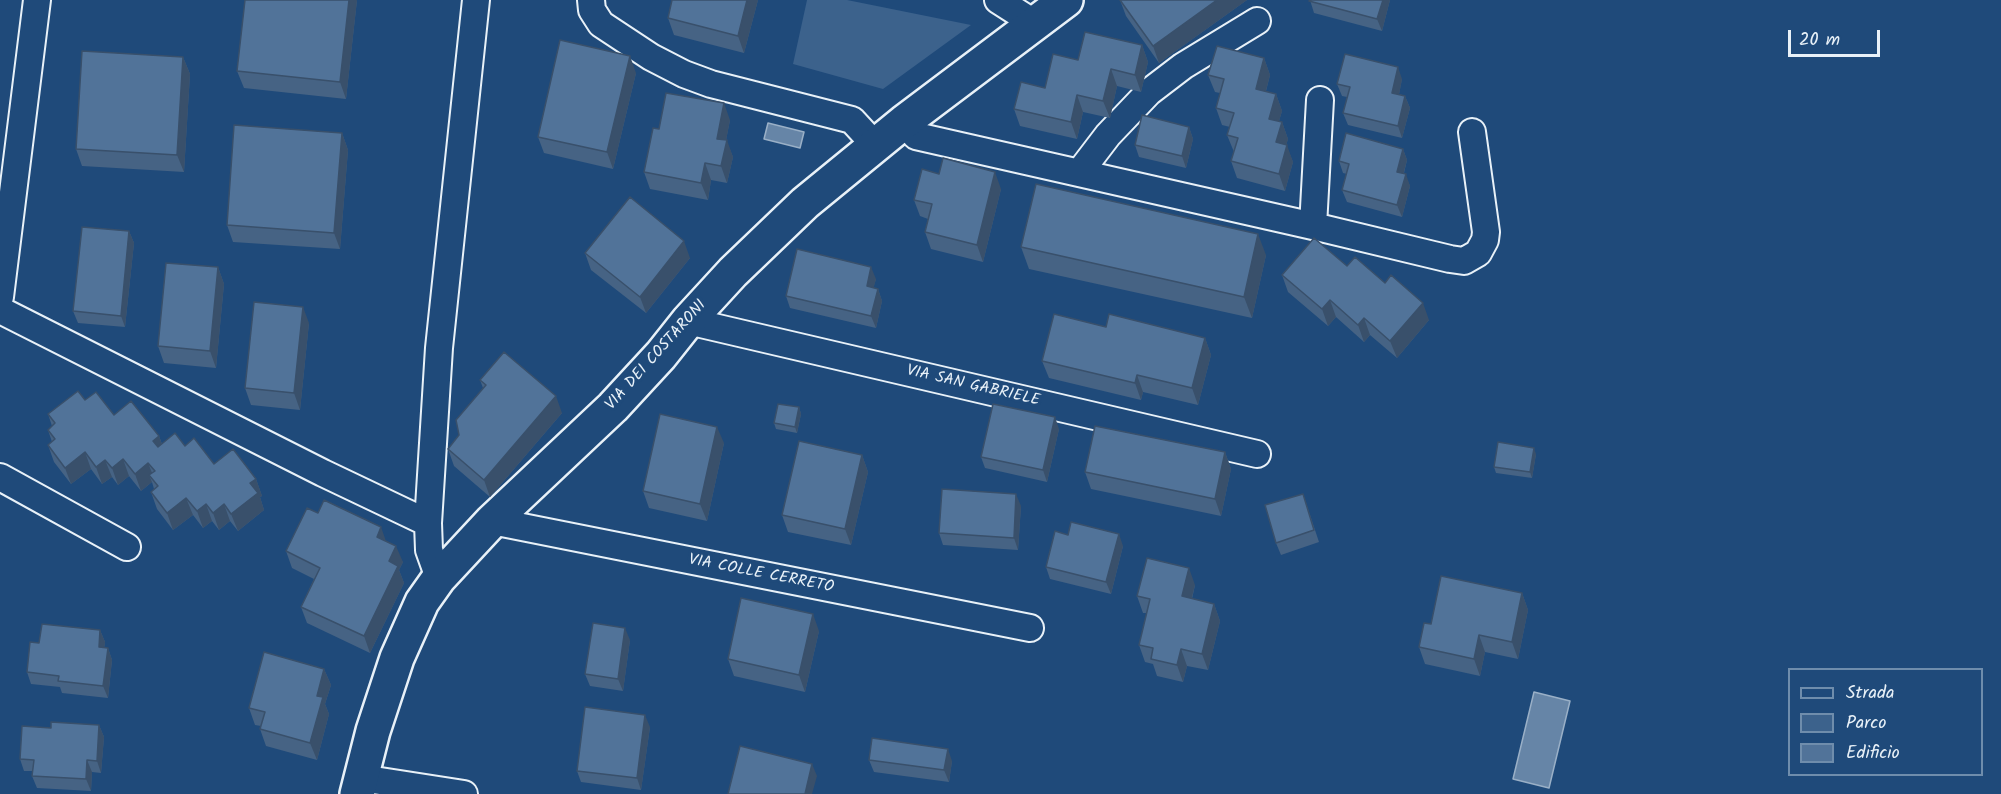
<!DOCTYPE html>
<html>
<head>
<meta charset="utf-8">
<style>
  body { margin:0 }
  #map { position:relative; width:2001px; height:794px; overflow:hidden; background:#1f4a7a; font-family:Kalam,sans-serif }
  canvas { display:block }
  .legend { position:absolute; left:1788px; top:668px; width:195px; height:108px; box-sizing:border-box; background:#1f4a7a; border:2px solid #6f8dac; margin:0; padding:8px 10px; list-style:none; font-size:18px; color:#e8f1f8 }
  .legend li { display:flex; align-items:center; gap:12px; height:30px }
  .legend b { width:30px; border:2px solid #6f8dac }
  .scale { position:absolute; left:1788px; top:30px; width:92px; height:27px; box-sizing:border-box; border:3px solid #e8f1f8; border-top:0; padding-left:8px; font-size:18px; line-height:21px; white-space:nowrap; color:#e8f1f8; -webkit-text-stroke:4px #1f4a7a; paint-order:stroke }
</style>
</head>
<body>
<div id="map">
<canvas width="2001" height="794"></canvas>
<ul class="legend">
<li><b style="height:8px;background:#1f4a7a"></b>Strada</li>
<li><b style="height:16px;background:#3c628c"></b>Parco</li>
<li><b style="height:16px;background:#517399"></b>Edificio</li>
</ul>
<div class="scale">20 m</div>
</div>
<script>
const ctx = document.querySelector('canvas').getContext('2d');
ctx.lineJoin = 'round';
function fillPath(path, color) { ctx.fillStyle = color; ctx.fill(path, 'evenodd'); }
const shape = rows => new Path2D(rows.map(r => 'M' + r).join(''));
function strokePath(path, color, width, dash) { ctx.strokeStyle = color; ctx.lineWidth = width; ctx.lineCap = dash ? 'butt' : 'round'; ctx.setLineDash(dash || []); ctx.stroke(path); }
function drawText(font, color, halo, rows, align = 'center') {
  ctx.font = font + ' Kalam,sans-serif'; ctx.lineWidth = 6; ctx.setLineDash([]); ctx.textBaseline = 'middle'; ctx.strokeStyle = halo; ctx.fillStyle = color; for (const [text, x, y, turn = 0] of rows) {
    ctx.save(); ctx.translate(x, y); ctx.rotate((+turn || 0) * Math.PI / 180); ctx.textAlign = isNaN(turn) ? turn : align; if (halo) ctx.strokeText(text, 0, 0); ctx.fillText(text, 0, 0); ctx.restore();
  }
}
fillPath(shape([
  [807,0,847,0,971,25,883,89,793,64]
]), '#3c628c');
const water = shape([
  [768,123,804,132,800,148,764,139,768,123],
  [1534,692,1570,701,1549,788,1513,779,1534,692]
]);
fillPath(water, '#6685a7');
strokePath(water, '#9ab0c7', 1.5);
const street = shape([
  [591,0,592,10,601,24,651,57,684,74,711,84,852,120,875,145],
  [998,0,1034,23],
  [904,122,916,136,1313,226,1450,259,1464,261,1478,253,1485,240,1486,232,1472,132],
  [1079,173,1108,135,1149,92,1183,66,1257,21],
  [1313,226,1320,100],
  [0,297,37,0],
  [0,310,323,473,428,523],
  [688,321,1257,454],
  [0,477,127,547],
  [492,521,1030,628],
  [439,578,429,550,428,523,439,348,476,0],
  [361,778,464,794]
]);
const secondary = shape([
  [357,794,373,731,397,658,422,602,439,578,492,521,613,407,661,355,688,321,733,272,805,203,904,122,1066,0]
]);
strokePath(street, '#e8f1f8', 30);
strokePath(secondary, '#e8f1f8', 38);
strokePath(street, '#1f4a7a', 26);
strokePath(secondary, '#1f4a7a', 33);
fillPath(shape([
  [357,0,346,99,244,88,237,71],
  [672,0,758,0,744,53,674,35,668,18],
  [1120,0,1247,0,1159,63,1126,16],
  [1310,0,1390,0,1382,31,1314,13],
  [1142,45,1148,62,1141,92,1117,86,1110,118,1083,112,1077,139,1020,126,1014,109,1045,88,1078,60],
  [183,57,190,74,184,172,82,166,76,149],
  [1264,58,1270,75,1266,91,1276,94,1282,111,1279,121,1282,122,1288,139,1286,145,1293,162,1285,191,1237,178,1231,161,1234,152,1227,135,1230,127,1222,125,1216,108,1220,93,1215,92,1208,75],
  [636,73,613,169,544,153,538,137],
  [1402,79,1399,94,1405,96,1410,108,1402,138,1348,125,1343,113,1347,97,1342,96,1337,84],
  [730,120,726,140,733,157,727,183,711,180,708,200,650,189,644,172,659,129],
  [1189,127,1193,139,1186,168,1139,157,1135,145],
  [342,133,348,150,340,249,233,242,227,225],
  [1403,149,1407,160,1404,173,1410,186,1402,217,1347,202,1342,190,1347,174,1343,173,1339,161],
  [1001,189,983,262,931,249,925,232,928,219,920,216,914,200],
  [129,231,134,243,125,327,78,323,73,311],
  [1021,247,1266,255,1252,318,1029,269],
  [585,253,690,258,646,313,591,270],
  [218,267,224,284,216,368,164,363,158,346],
  [1282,275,1429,320,1397,358,1370,335,1364,342,1336,317,1328,326,1288,292],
  [876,279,873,288,878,289,882,301,876,328,790,308,786,296],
  [309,323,300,410,251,405,245,388],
  [1106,327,1205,338,1211,355,1198,405,1143,392,1141,400,1049,378,1042,361],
  [480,380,562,413,490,497,454,466,448,449,459,435,483,388],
  [85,400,114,415,159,436,162,444,185,446,214,464,256,479,262,496,260,497,264,510,238,531,230,521,219,530,212,521,203,528,193,515,173,530,157,509,151,492,154,489,152,482,141,491,129,476,118,485,112,477,102,484,91,469,71,484,54,462,48,445,52,442,48,430,52,426,48,414],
  [799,407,801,414,797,433,776,429,774,423],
  [1059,429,1047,482,985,468,981,457],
  [724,443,707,521,649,508,643,491],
  [1225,452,1231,469,1221,516,1091,489,1085,472],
  [1536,454,1532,478,1496,473,1494,467],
  [862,455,868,472,851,545,788,532,782,515],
  [1303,494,1319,542,1281,555,1276,543],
  [1021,506,1018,550,943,545,939,533],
  [318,513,386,541,403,562,399,570,404,583,370,653,307,623,301,607,314,579,292,568,286,551],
  [1123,546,1111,594,1050,579,1046,567],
  [1195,585,1192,599,1214,604,1220,621,1208,670,1187,666,1183,682,1157,676,1153,664,1145,662,1139,645,1147,613,1143,613,1137,596],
  [1522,593,1528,610,1518,659,1485,652,1480,676,1425,664,1419,647,1431,624],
  [100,630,105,642,104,648,108,648,112,660,108,698,62,693,60,687,31,684,27,672,39,643],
  [819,631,805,692,734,676,728,659],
  [630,640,623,691,590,686,585,674],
  [324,669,331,685,325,704,329,714,317,760,266,746,260,729,261,726,255,725,249,708],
  [99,725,104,737,101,773,92,772,91,791,37,788,32,776,33,771,24,771,20,759,51,728],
  [650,727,641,790,581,782,577,771],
  [869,760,952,761,949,782,874,772]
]), '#466384');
fillPath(shape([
  [349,0,357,0,346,99,340,82],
  [747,0,758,0,744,53,738,36],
  [1217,0,1247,0,1159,63,1153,46],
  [1383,0,1390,0,1382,31,1377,19],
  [1142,45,1148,62,1141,92,1135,75],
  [630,56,636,73,613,169,607,152],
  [183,57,190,74,184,172,177,155],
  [1264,58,1270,75,1262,106,1256,89],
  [1398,67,1402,79,1397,105,1392,93],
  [1111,69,1117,86,1110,118,1103,101],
  [1276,94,1282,111,1275,135,1269,119],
  [1077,95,1083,112,1077,139,1071,122],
  [1405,96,1410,108,1402,138,1398,126],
  [724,103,730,120,723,156,717,139],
  [1282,122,1288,139,1282,159,1276,142],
  [1189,127,1193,139,1186,168,1182,156],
  [342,133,348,150,340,249,334,233],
  [727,140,733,157,727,183,721,166],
  [1287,145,1293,162,1285,191,1279,174],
  [1403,149,1407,160,1401,183,1397,172],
  [705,163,711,180,708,200,701,183],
  [995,172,1001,189,983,262,977,245],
  [1406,174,1410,186,1402,217,1397,205],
  [129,231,134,243,125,327,121,316],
  [1258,234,1266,255,1252,318,1244,297],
  [684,241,690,258,646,313,640,297],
  [218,267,224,284,216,368,210,351],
  [871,267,876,279,871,298,867,286],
  [878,289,882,301,876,328,871,316],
  [1330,300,1336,317,1328,326,1322,309],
  [1423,303,1429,320,1397,358,1390,341],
  [303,307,309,323,300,410,294,393],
  [1364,318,1370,335,1364,342,1358,325],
  [1205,338,1211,355,1198,405,1192,388],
  [1137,375,1143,392,1141,400,1135,383],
  [556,396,562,413,490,497,484,480],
  [799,407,801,414,797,433,795,427],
  [1055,417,1059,429,1047,482,1043,470],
  [717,427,724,443,707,521,700,504],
  [159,436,165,453,159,458,153,441],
  [1534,448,1536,454,1532,478,1530,472],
  [85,452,91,469,71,484,65,468],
  [1225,452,1231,469,1221,516,1215,499],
  [862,455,868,472,851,545,845,529],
  [123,459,129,476,118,485,112,468],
  [105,460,112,477,102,484,96,467],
  [148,463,155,480,149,475,152,482,141,491,135,474],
  [256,479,262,496,260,497,264,510,238,531,231,514,250,483],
  [1016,494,1021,506,1018,550,1014,538],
  [186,498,193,515,173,530,167,513],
  [206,504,212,521,203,528,197,511],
  [224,504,230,521,219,530,213,513],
  [381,527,387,544,377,537],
  [1119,534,1123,546,1111,594,1106,582],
  [396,546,403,562,399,570,404,583,370,653,364,636,389,561],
  [1189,568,1195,585,1188,613,1182,596],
  [1522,593,1528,610,1518,659,1512,642],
  [1214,604,1220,621,1208,670,1202,654],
  [813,614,819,631,805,692,799,675],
  [625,628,630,640,623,691,618,679],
  [100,630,105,642,103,659,99,647],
  [1479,635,1485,652,1480,676,1474,659],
  [108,648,112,660,108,698,103,686],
  [1181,649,1187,666,1183,682,1177,665],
  [324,669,331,685,325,704,329,714,317,760,310,743,317,696],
  [645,715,650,727,641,790,637,778],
  [99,725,104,737,101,773,97,761],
  [948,749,952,761,949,782,944,770],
  [87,760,92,772,91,791,86,779],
  [812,764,817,776,812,794,805,794]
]), '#39506b');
const building = shape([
  [245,0,349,0,340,82,237,71,245,0],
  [672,0,747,0,738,36,668,18,672,0],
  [1120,0,1217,0,1153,46,1120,0],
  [1310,0,1383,0,1377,19,1309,1,1310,0],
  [1085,32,1142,45,1135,75,1111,69,1103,101,1077,95,1071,122,1014,109,1021,82,1045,88,1053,54,1078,60,1085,32],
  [560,40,630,56,607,152,538,137,560,40],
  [1217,46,1264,58,1256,89,1276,94,1269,119,1282,122,1276,142,1287,145,1279,174,1231,161,1238,138,1227,135,1234,113,1216,108,1224,79,1208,75,1217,46],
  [82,51,183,57,177,155,76,149,82,51],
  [1345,54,1398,67,1392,93,1405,96,1398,126,1343,113,1350,87,1337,84,1345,54],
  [666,93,724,103,717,139,727,140,721,166,705,163,701,183,644,172,653,128,659,129,666,93],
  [1142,115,1189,127,1182,156,1135,145,1142,115],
  [234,125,342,133,334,233,227,225,234,125],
  [1346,133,1403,149,1397,172,1406,174,1397,205,1342,190,1349,164,1339,161,1346,133],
  [943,158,995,172,977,245,925,232,932,204,914,200,922,169,939,174,943,158],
  [1036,184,1258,234,1244,297,1021,247,1036,184],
  [630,197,684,241,640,297,585,253,630,197],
  [82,227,129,231,121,316,73,311,82,227],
  [1314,238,1347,266,1355,257,1385,283,1391,275,1423,303,1390,341,1364,318,1358,325,1330,300,1322,309,1282,275,1314,238],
  [797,249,871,267,867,286,878,289,871,316,786,296,797,249],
  [166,263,218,267,210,351,158,346,166,263],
  [254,302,303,307,294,393,245,388,254,302],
  [1054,314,1106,327,1109,314,1205,338,1192,388,1137,375,1135,383,1042,361,1054,314],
  [504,352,556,396,484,480,448,449,459,435,456,420,486,385,480,380,504,352],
  [78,391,85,400,96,392,114,415,131,401,159,436,153,441,158,447,175,433,185,446,194,438,214,464,233,449,256,479,250,483,258,493,231,514,224,504,213,513,206,504,197,511,186,498,167,513,151,492,158,486,149,475,155,471,148,463,135,474,123,459,112,468,105,460,96,467,85,452,65,468,48,445,55,439,48,430,55,423,48,414,78,391],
  [778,404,799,407,795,427,774,423,778,404],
  [993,404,1055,417,1043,470,981,457,993,404],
  [660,414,717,427,700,504,643,491,660,414],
  [1095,426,1225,452,1215,499,1085,472,1095,426],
  [799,441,862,455,845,529,782,515,799,441],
  [1498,442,1534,448,1530,472,1494,467,1498,442],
  [942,489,1016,494,1014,538,939,533,942,489],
  [1303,494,1314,530,1276,543,1265,505,1303,494],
  [324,500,381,527,377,537,396,546,389,561,398,566,364,636,301,607,320,568,286,551,307,508,318,513,324,500],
  [1071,522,1119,534,1106,582,1046,567,1055,531,1068,535,1071,522],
  [1147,558,1189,568,1182,596,1214,604,1202,654,1181,649,1177,665,1151,659,1153,648,1139,645,1150,599,1137,596,1147,558],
  [1441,576,1522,593,1512,642,1479,635,1474,659,1419,647,1424,623,1431,624,1441,576],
  [741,598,813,614,799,675,728,659,741,598],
  [593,623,625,628,618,679,585,674,593,623],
  [42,624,100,630,99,647,108,648,103,686,58,681,59,676,27,672,30,642,39,643,42,624],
  [264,652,324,669,317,696,323,697,310,743,260,729,265,712,249,708,264,652],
  [585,707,645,715,637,778,577,771,585,707],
  [51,722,99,725,97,761,87,760,86,779,32,776,34,760,20,759,22,726,51,728,51,722],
  [872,738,948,749,944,770,869,760,872,738],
  [740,746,812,764,805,794,728,794,740,746]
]);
fillPath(building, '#517399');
strokePath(building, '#39506b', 1.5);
drawText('16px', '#e8f1f8', '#1f4a7a', [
  ["VIA DEI COSTARONI",657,356,-48],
  ["VIA SAN GABRIELE",973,387,13],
  ["VIA COLLE CERRETO",761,575,11]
]);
</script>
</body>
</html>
